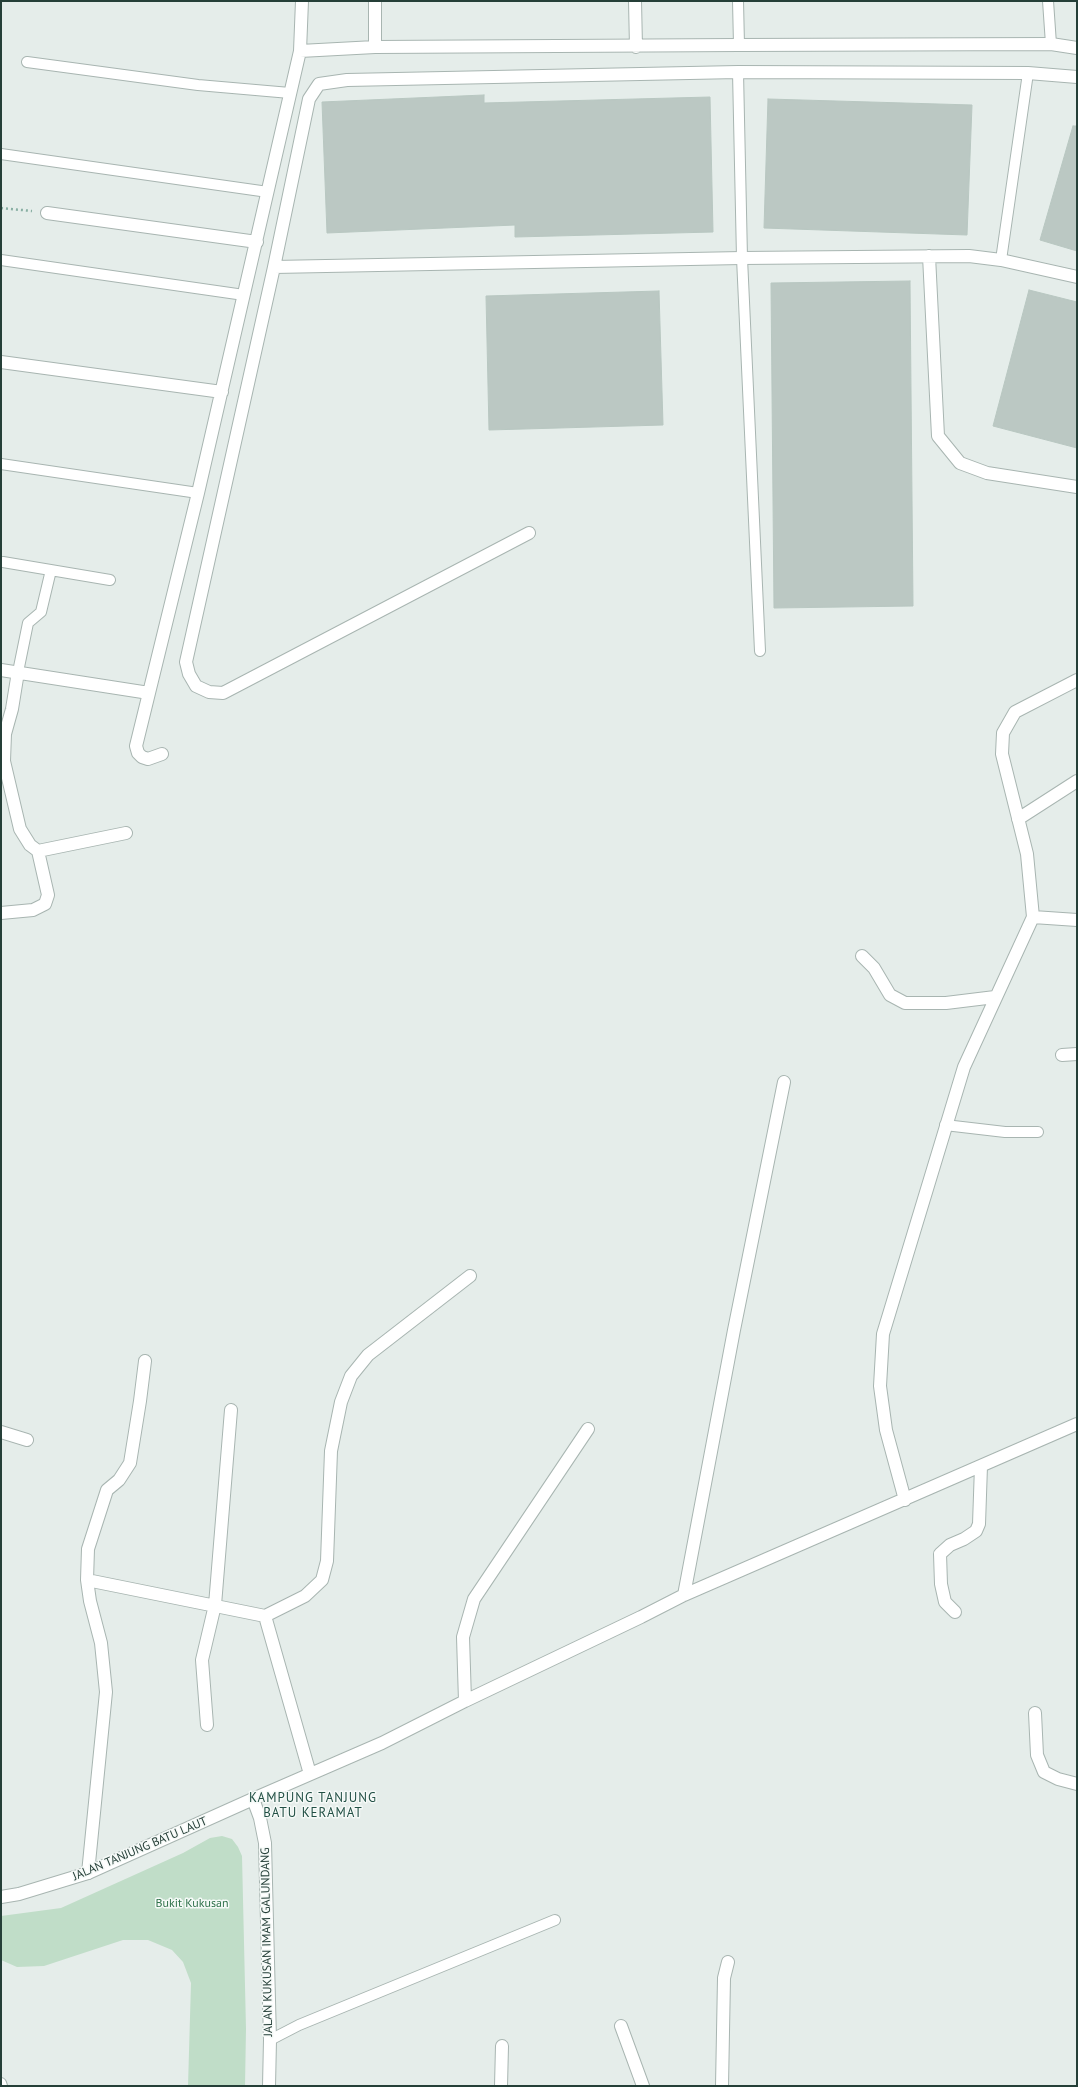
<!DOCTYPE html>
<html>
<head>
<meta charset="utf-8">
<style>
  body { margin:0 }
  #map { position:relative; width:1078px; height:2087px; overflow:hidden; background:#e5edea; font-family:"PT Sans",sans-serif }
  canvas { display:block }
  .frame { position:absolute; inset:0; border:2px solid #253f38; pointer-events:none }
</style>
</head>
<body>
<div id="map">
<canvas width="1078" height="2087"></canvas>
<div class="frame"></div>
</div>
<script>
const ctx = document.querySelector('canvas').getContext('2d');
ctx.lineJoin = 'round';
function fillPath(path, color) { ctx.fillStyle = color; ctx.fill(path, 'evenodd'); }
const shape = rows => new Path2D(rows.map(r => 'M' + r).join(''));
function strokePath(path, color, width, dash) { ctx.strokeStyle = color; ctx.lineWidth = width; ctx.lineCap = dash ? 'butt' : 'round'; ctx.setLineDash(dash || []); ctx.stroke(path); }
function drawText(font, color, halo, rows, align = 'center') {
  ctx.font = font + ' "PT Sans",sans-serif'; ctx.lineWidth = 3; ctx.setLineDash([]); ctx.textBaseline = 'middle'; ctx.strokeStyle = halo; ctx.fillStyle = color; for (const [text, x, y, turn = 0] of rows) {
    ctx.save(); ctx.translate(x, y); ctx.rotate((+turn || 0) * Math.PI / 180); ctx.textAlign = isNaN(turn) ? turn : align; if (halo) ctx.strokeText(text, 0, 0); ctx.fillText(text, 0, 0); ctx.restore();
  }
}
fillPath(shape([
  [222,1836,232,1839,238,1847,242,1856,246,2029,245,2086,188,2086,191,1983,183,1962,172,1950,148,1940,123,1940,44,1966,17,1967,1,1960,1,1916,61,1908,183,1853,210,1838]
]), '#c0ddc8');
const building = shape([
  [484,95,484,103,710,97,713,232,515,237,515,225,327,233,322,102,484,95],
  [768,99,972,105,967,235,764,228,768,99],
  [1073,126,1077,126,1077,251,1040,240,1073,126],
  [910,281,913,606,774,608,771,283,910,281],
  [1029,290,1077,302,1077,448,993,426,1029,290],
  [659,291,663,425,489,430,486,296,659,291]
]);
fillPath(building, '#bbc8c3');
strokePath(building, '#b8c7c1', 1);
const service = shape([
  [738,1,739,45],
  [1048,1,1051,44],
  [27,62,198,85,290,93],
  [738,72,742,258,760,651],
  [1,154,268,192],
  [1,260,244,295],
  [1001,260,1028,73],
  [1,464,198,493],
  [3,562,110,580],
  [18,672,28,623,41,612,51,570],
  [945,1125,1005,1132,1038,1132],
  [270,2040,299,2025,555,1920],
  [1,2083,2,2086]
]);
const minor = shape([
  [635,1,636,47],
  [375,47,375,1],
  [300,51,375,47,739,45,1051,44,1077,48],
  [47,213,257,242],
  [929,256,938,436,960,463,987,473,1077,487],
  [274,267,309,99,319,84,347,80,738,72,1028,73,1077,77],
  [1,362,222,392],
  [529,533,223,693,209,692,196,686,189,674,186,662,274,267,742,258,969,256,1001,260,1077,277],
  [1,670,149,693],
  [18,672,12,709,5,734,4,761,20,829,30,845,38,851,126,833],
  [162,754,148,759,142,757,138,753,136,746,198,493,300,51,302,1],
  [1018,819,1077,781],
  [1,913,33,910,45,904,48,895,38,851],
  [1033,917,1077,920],
  [862,956,874,968,890,995,905,1003,946,1003,995,997],
  [1062,1055,1077,1054],
  [1,1432,27,1440],
  [905,1500,886,1430,880,1386,883,1334,964,1067,1033,917,1027,854,1002,754,1003,733,1015,712,1077,680],
  [87,1580,265,1616,305,1596,322,1580,327,1561,331,1451,341,1402,351,1376,368,1355,470,1276],
  [684,1595,734,1330,784,1082],
  [955,1612,945,1602,941,1584,940,1554,950,1545,964,1539,976,1531,979,1524,981,1466],
  [265,1616,310,1774],
  [465,1701,463,1637,474,1599,588,1429],
  [1035,1713,1037,1755,1044,1772,1058,1779,1077,1784],
  [207,1725,202,1660,215,1605,231,1410],
  [253,1799,382,1743,465,1701,641,1617,684,1595,1077,1424],
  [88,1873,106,1692,101,1643,90,1601,87,1580,88,1549,107,1490,119,1480,130,1463,140,1401,145,1361],
  [621,2026,643,2086],
  [501,2086,502,2046],
  [722,2086,724,1978,728,1962]
]);
const tertiary = shape([
  [1,1897,19,1894,88,1873,253,1799,260,1818,265,1843,270,2040,269,2086]
]);
strokePath(service, '#a8b5b1', 12);
strokePath(minor, '#a8b5b1', 14);
strokePath(tertiary, '#a8b5b1', 14);
strokePath(shape([
  [1,208,32,211]
]), '#88afa3', 2.5, [2, 3]);
strokePath(service, '#fff', 10);
strokePath(minor, '#fff', 12);
strokePath(tertiary, '#fff', 12);
drawText('12px', '#253f38', '#f6faf8', [
  ["JALAN TANJUNG BATU LAUT",140,1849,-23],
  ["JALAN KUKUSAN IMAM GALUNDANG",267,1942,-91]
]);
drawText('12px', '#31734c', '#f6faf8', [
  ["Bukit Kukusan",192,1904]
]);
ctx.letterSpacing = '1px';
drawText('13px', '#225045', '#f6faf8', [
  ["KAMPUNG TANJUNG",313,1798],
  ["BATU KERAMAT",313,1813]
]);
ctx.letterSpacing = '0px';
</script>
</body>
</html>
